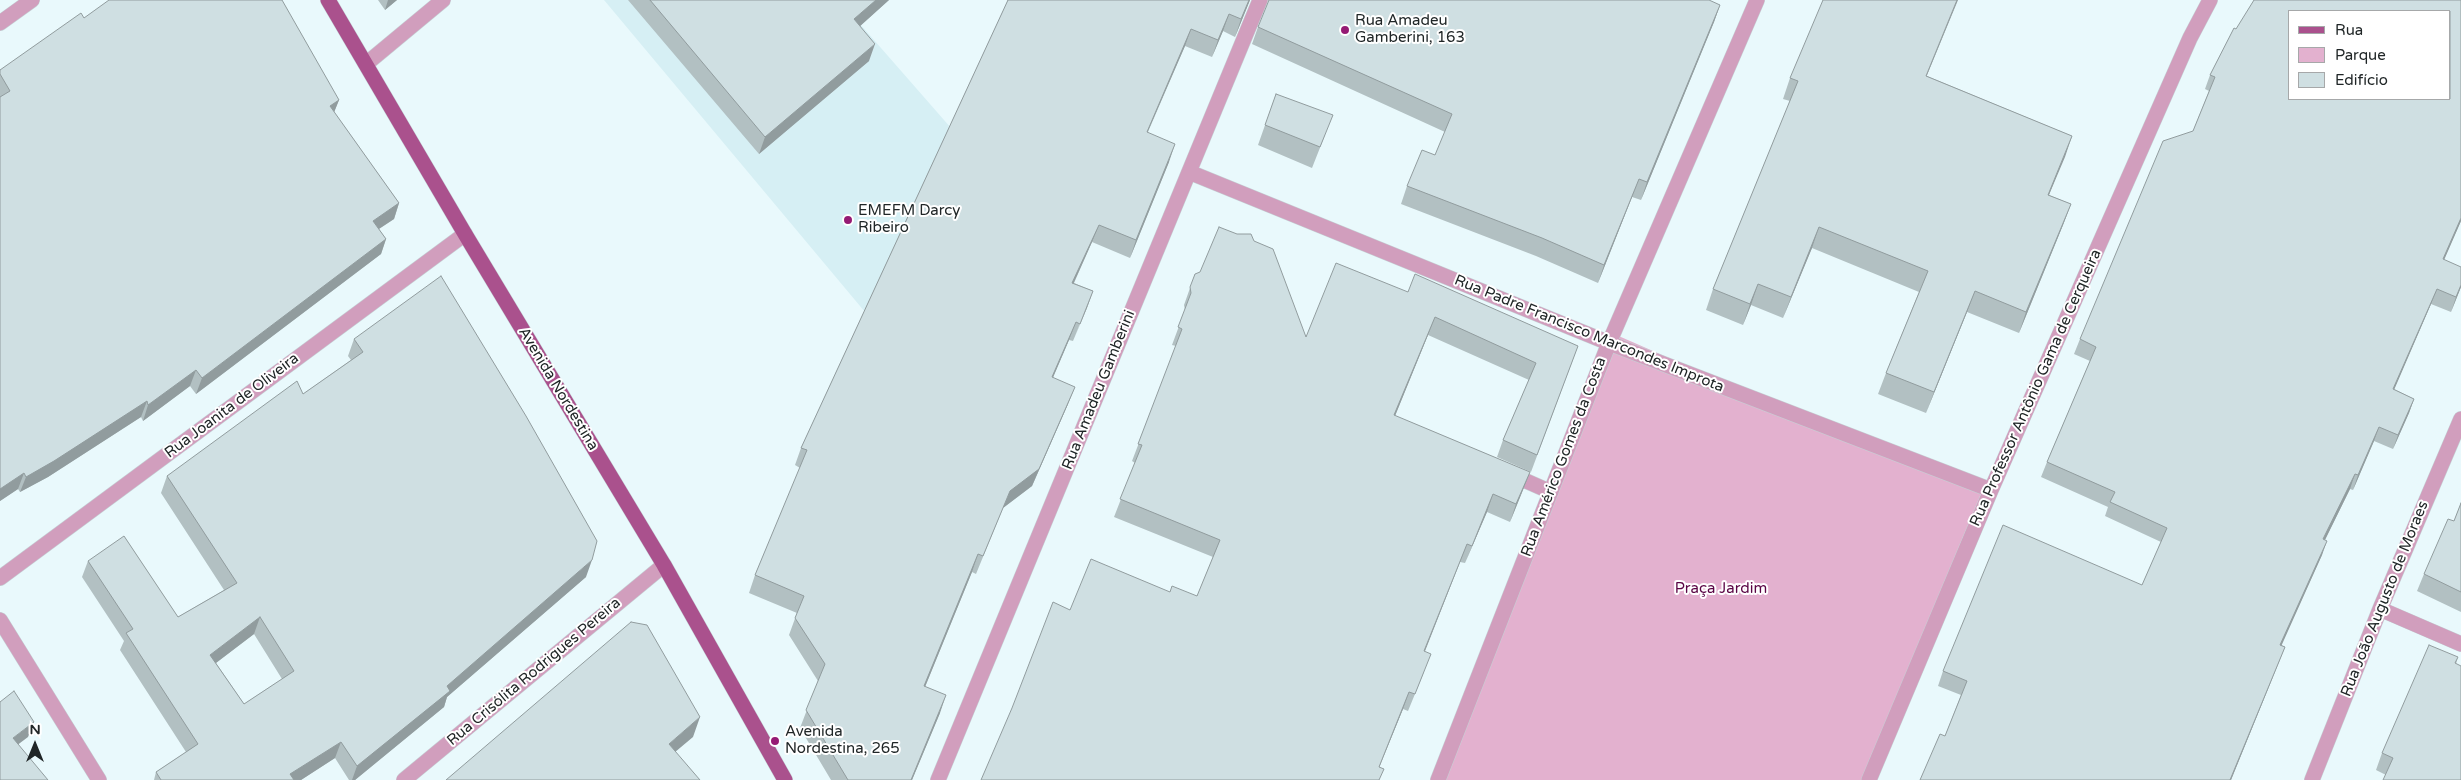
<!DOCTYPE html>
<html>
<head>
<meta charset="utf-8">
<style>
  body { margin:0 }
  #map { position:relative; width:2461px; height:780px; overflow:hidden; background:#e9f9fc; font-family:"Varela Round",sans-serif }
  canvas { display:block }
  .legend { position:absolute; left:2288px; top:10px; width:162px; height:90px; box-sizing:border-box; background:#fff; border:1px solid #a6a8a9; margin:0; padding:6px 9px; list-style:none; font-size:15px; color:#202627 }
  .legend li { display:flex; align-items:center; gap:10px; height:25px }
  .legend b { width:25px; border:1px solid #a6a8a9 }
  .north { position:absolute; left:10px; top:720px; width:50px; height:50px; -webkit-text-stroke:4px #fff; paint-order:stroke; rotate:0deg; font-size:14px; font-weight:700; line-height:20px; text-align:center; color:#202627 }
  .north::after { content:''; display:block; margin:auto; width:18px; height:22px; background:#202627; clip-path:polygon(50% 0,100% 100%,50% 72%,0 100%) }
</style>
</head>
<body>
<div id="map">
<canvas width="2461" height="780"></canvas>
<ul class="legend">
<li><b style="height:6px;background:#aa518d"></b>Rua</li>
<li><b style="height:14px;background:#e3b1cf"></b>Parque</li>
<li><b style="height:14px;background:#cfdfe2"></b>Edifício</li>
</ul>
<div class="north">N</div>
</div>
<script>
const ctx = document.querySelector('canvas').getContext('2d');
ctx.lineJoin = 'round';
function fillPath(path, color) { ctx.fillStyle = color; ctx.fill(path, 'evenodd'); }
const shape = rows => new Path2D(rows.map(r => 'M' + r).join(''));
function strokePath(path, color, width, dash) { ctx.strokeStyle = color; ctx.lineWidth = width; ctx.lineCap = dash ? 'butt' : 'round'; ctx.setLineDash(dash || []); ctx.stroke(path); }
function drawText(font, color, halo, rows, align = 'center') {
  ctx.font = font + ' "Varela Round",sans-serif'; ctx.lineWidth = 4; ctx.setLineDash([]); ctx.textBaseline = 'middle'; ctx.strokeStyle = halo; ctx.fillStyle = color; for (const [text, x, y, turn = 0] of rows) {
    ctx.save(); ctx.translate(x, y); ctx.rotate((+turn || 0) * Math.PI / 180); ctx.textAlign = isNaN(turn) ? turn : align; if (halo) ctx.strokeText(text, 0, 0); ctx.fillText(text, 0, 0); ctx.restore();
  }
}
fillPath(shape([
  [604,0,839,0,951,128,865,312]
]), '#d6eff4');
fillPath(shape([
  [1614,334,1981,494,1862,780,1441,780]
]), '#e3b1cf');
const minor = shape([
  [0,23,32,0],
  [366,64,443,0],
  [1189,172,1609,343,1991,490],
  [1508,473,1551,492],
  [0,578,465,234],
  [2380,609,2461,644],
  [0,620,99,780],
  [404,780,664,565],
  [938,780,1260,0],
  [1438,780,1609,343,1757,0],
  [1869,780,1991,490,2190,38,2210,0],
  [2312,780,2380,609,2461,419]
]);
const major = shape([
  [328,0,465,234,664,565,785,780]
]);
strokePath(minor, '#c5d3d6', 16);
strokePath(major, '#c5d3d6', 16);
strokePath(minor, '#d19ebd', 15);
strokePath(major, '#aa518d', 15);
fillPath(shape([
  [378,0,397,0,385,10],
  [628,0,889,0,860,26,869,61,759,154],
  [1008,0,1250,0,1235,37,1223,31,1212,57,1185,46,1148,132,1169,162,1130,258,1092,242,1074,283,1093,291,1073,341,1069,340,1053,377,1068,404,1032,486,1003,508,976,574,972,572,925,687,940,713,912,780,831,780,800,728,818,681,789,635,797,613,749,593,755,575,800,468,795,465,801,448],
  [1720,5,1714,22,1641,200,1632,197,1598,283,1536,256,1401,204,1407,186,1435,155,1445,132,1252,44,1258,27],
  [84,18,339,100,334,112,399,203,394,219,379,229,386,239,381,254,196,394,190,386,143,421,141,417,48,477,20,492,18,489,0,501,0,70],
  [2234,28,2461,221,2444,259,2461,287,2451,312,2431,304,2394,389,2414,399,2409,413,2393,449,2374,441,2353,490,2350,489,2325,540,2322,555,2281,645,2285,647,2279,662,2231,780,1920,780,1945,736,1961,695,1938,686,1943,671,2142,585,2161,542,2105,516,2108,507,2041,477,2047,462,2090,361,2074,354,2080,339,2193,131,2209,91,2205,89,2210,75],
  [1927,76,2072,136,2049,195,2071,204,2063,225,2019,333,1967,312,1926,413,1878,394,1886,373,1919,292,1812,248,1783,318,1751,305,1743,325,1706,310,1713,289,1790,101,1783,99,1790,78],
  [1276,94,1325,135,1312,168,1258,145],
  [1195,274,1306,337,1408,292,1578,346,1531,472,1497,457,1503,440,1529,380,1428,335,1395,416,1530,472,1510,522,1487,512,1465,563,1460,562,1424,652,1424,672,1408,711,1403,709,1379,767,1070,610,1170,592,1197,596,1213,557,1114,517,1135,463,1132,461,1176,346,1172,345,1185,310,1184,305],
  [354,339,586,577,447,697,444,707,355,780,349,780,335,758,301,780,154,780,156,772,186,752,120,650,124,641,82,577,88,561,178,617,224,590,161,493,167,476,303,394,351,360,348,356],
  [254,634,282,679,244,704,216,663],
  [2461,503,2461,612,2417,591,2424,574,2454,521],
  [2458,657,2456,664,2386,775,2376,770,2382,753]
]), '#b2c0c2');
fillPath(shape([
  [388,0,397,0,385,10],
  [876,0,889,0,848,37,854,19],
  [1249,0,1250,0,1235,37,1241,19],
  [1957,0,1958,0,1918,97,1926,76],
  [1720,5,1714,22,1641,200,1647,182],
  [1229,14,1223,31,1212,57,1218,40],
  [1191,29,1185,46,1140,149,1147,132],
  [875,44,869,61,759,154,765,137],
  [339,100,333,115,330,106],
  [2072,136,2065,157,2040,216,2048,195],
  [1175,144,1169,162,1130,258,1136,240],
  [1639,179,1632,197,1598,283,1604,265],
  [399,203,394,219,368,236,373,221],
  [2071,204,2063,225,2019,333,2026,312],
  [2461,218,2461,221,2438,274,2443,259],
  [1099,225,1092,242,1066,300,1072,283],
  [1819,227,1812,248,1783,318,1791,297],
  [386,239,381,254,196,394,202,378],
  [1758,284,1751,305,1743,325,1750,304],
  [2461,285,2461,287,2451,312,2456,297],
  [2437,289,2431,304,2388,404,2393,389],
  [1093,291,1087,308,1073,341,1080,324],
  [1975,291,1967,312,1926,413,1934,392],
  [1435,317,1428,335,1388,433,1394,415],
  [1076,322,1069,340,1046,394,1052,377],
  [196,370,190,386,143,421,148,405],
  [1075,387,1068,404,1032,486,1003,508,976,574,1010,491],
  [2414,399,2409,413,2393,449,2398,435],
  [147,401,141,417,48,477,20,492,26,477],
  [2379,427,2374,441,2353,490,2358,475],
  [1530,472,1523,490,1510,522,1516,504],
  [24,473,18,489,0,501,0,489],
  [2355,474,2350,489,2318,554,2323,539],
  [1493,494,1487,512,1465,563,1472,546],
  [2327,541,2322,555,2275,660,2280,645],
  [1467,544,1460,562,1418,669,1424,651],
  [978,554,972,572,918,704,924,686],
  [592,560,586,577,447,697,444,707,355,780,352,780,357,766,447,686],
  [260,617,254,634,204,672,210,655],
  [2285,647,2231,780,2230,780],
  [1409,692,1403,709,1374,780,1379,767],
  [946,695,940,713,912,780,911,780],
  [700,717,693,737,662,763,669,744],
  [34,722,28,737,8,752,13,738],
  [341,742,335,758,301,780,288,780,290,774]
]), '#919c9e');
const building = shape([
  [109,0,282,0,339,100,330,106,399,203,373,221,386,239,202,378,196,370,148,405,147,401,54,461,26,477,24,473,0,489,0,97,10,91,0,74,0,70,81,13,84,18,109,0],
  [650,0,876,0,854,19,875,44,765,137,650,0],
  [1008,0,1249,0,1241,19,1229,14,1218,40,1191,29,1147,132,1175,144,1136,240,1099,225,1072,283,1093,291,1080,324,1076,322,1052,377,1075,387,1039,469,1010,491,983,556,978,554,924,686,946,695,911,780,848,780,806,710,825,664,795,618,804,596,755,575,807,450,801,448,1008,0],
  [1269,0,1709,0,1720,5,1647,182,1639,179,1604,265,1542,238,1407,186,1422,150,1435,155,1452,114,1258,27,1269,0],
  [1823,0,1957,0,1926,76,2072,136,2048,195,2071,204,2026,312,1975,291,1934,392,1886,373,1928,271,1819,227,1791,297,1758,284,1750,304,1713,289,1798,81,1790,78,1823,0],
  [2254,0,2461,0,2461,218,2443,259,2461,267,2461,285,2456,297,2437,289,2393,389,2414,399,2398,435,2379,427,2358,475,2355,474,2323,539,2327,541,2280,645,2285,647,2230,780,1920,780,1940,734,1945,736,1967,681,1943,671,2003,525,2142,585,2167,528,2110,502,2115,492,2047,462,2096,347,2080,339,2163,141,2193,131,2215,77,2210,75,2234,28,2236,29,2254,0],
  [2290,11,2450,11,2450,99,2290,99,2290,11],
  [1276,94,1333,115,1320,147,1265,125,1276,94],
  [1219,227,1237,234,1251,234,1254,241,1273,249,1306,337,1336,263,1408,292,1415,274,1578,346,1537,455,1503,440,1536,363,1435,317,1394,415,1530,472,1516,504,1493,494,1472,546,1467,544,1424,651,1431,654,1415,694,1409,692,1379,767,1384,769,1379,780,981,780,1012,708,1053,602,1070,610,1091,559,1170,592,1172,586,1197,596,1220,540,1120,499,1142,445,1138,444,1182,329,1178,327,1191,293,1190,287,1195,274,1200,272,1219,227],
  [441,276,526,416,597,541,592,560,447,686,450,691,357,766,341,742,290,774,294,780,161,780,156,772,198,744,126,633,133,629,88,561,124,536,178,617,237,583,167,476,297,381,303,394,363,352,354,339,441,276],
  [260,617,294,671,244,704,210,655,260,617],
  [2461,503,2461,592,2424,574,2448,519,2454,521,2461,503],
  [631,622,647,625,700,717,669,744,700,780,446,780,631,622],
  [2429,645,2458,657,2455,663,2461,666,2461,780,2383,780,2393,758,2382,753,2429,645],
  [14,691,34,722,13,738,48,780,0,780,0,702,14,691]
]);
fillPath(building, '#cfdfe2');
strokePath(building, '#919c9e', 1);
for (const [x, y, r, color] of [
  [1345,30,5,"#951a74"],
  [848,220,5,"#951a74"],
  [775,741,5,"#951a74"]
]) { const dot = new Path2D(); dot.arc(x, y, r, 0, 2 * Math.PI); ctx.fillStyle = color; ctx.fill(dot); strokePath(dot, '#fff', 2); }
drawText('15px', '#202627', '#fff', [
  ["Rua Amadeu",1355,21],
  ["Gamberini, 163",1355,38],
  ["EMEFM Darcy",858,211],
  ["Ribeiro",858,228],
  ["Avenida",785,732],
  ["Nordestina, 265",785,749]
], 'left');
drawText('15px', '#202627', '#fff', [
  ["Rua Padre Francisco Marcondes Improta",1589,334,22],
  ["Rua Professor Antônio Gama de Cerqueira",2036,388,-66],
  ["Avenida Nordestina",558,389,59],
  ["Rua Amadeu Gamberini",1099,390,-68],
  ["Rua Joanita de Oliveira",232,406,-37],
  ["Rua Américo Gomes da Costa",1564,457,-69],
  ["Rua João Augusto de Moraes",2385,599,-68],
  ["Rua Crisólita Rodrigues Pereira",534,672,-40]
]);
drawText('15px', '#590444', '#fff', [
  ["Praça Jardim",1721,589]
]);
</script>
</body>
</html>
